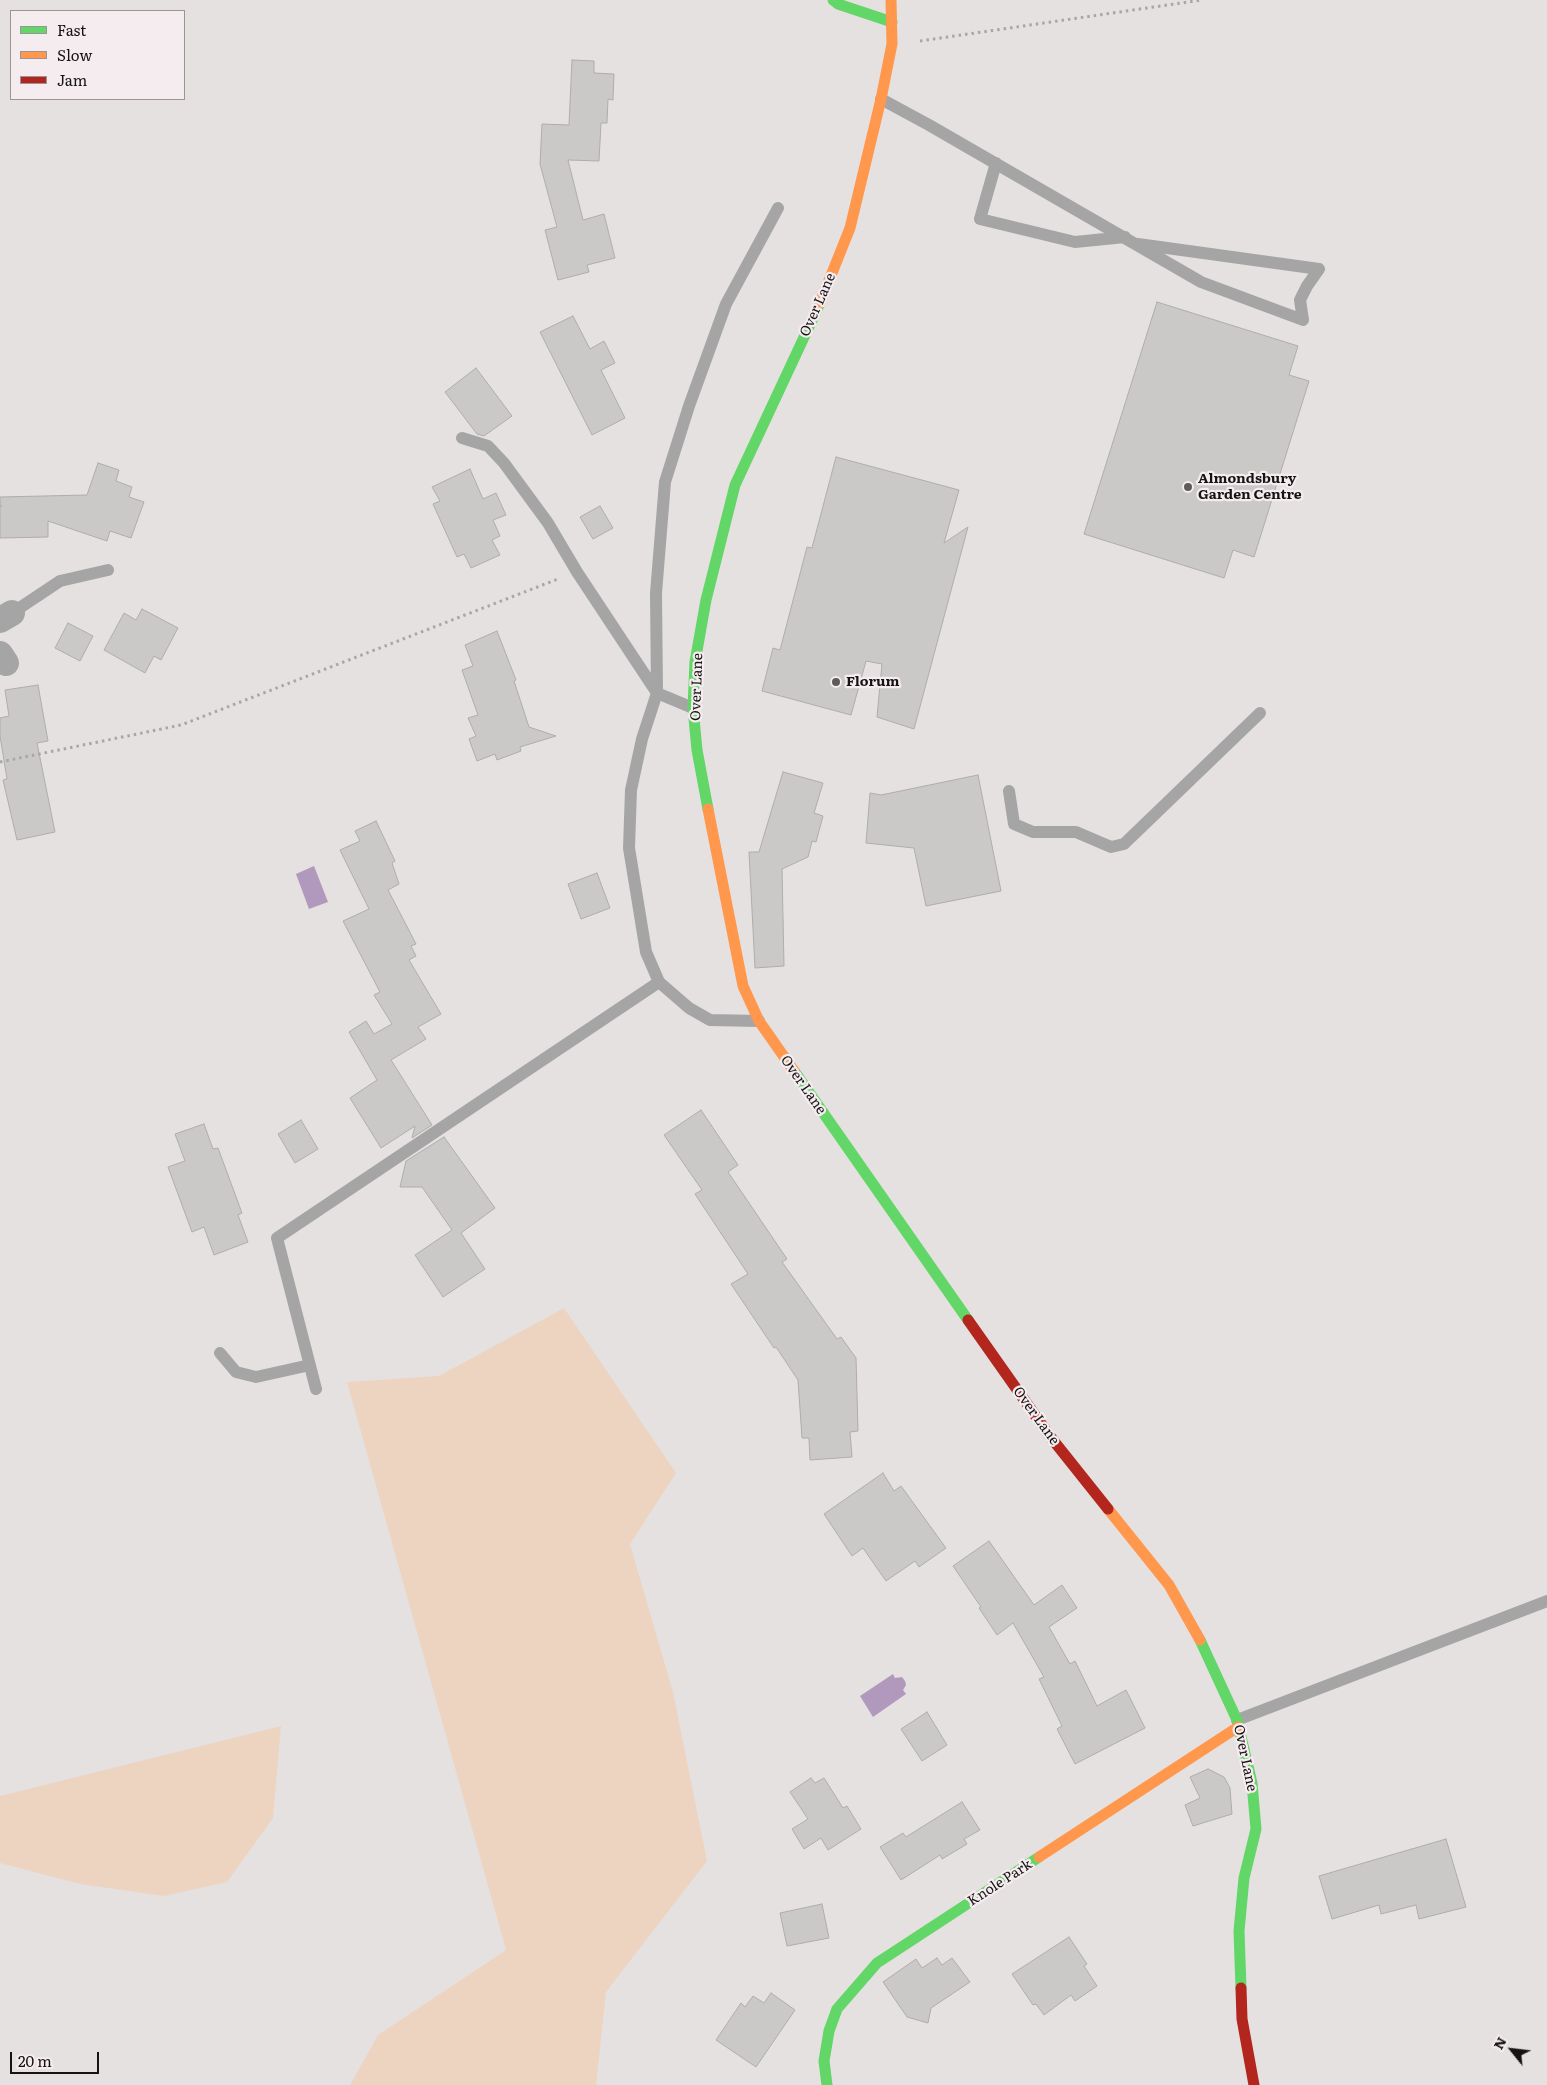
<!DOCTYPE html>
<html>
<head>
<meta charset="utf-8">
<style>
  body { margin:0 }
  #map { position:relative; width:1547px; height:2085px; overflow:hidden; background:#e5e1e1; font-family:Literata,serif }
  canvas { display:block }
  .legend { position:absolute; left:10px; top:10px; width:175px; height:90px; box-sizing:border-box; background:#f4ecee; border:1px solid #9b9597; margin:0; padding:6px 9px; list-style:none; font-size:15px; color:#161314 }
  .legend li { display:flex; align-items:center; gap:10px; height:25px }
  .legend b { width:25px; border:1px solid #9b9597 }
  .north { position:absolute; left:1487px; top:2025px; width:50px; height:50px; -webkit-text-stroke:4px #f4ecee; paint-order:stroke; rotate:299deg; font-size:14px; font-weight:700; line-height:20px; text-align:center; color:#161314 }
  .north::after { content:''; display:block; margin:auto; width:18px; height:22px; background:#161314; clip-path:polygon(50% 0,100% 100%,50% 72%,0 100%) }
  .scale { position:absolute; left:10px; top:2052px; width:89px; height:22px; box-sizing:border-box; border:2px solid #161314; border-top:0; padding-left:6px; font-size:15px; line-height:18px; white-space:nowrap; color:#161314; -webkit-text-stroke:4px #f4ecee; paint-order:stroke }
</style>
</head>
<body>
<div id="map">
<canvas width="1547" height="2085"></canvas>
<ul class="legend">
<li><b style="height:6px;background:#63d668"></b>Fast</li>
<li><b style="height:6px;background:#ff974d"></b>Slow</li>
<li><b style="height:6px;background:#b3261e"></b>Jam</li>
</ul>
<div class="north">N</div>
<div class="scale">20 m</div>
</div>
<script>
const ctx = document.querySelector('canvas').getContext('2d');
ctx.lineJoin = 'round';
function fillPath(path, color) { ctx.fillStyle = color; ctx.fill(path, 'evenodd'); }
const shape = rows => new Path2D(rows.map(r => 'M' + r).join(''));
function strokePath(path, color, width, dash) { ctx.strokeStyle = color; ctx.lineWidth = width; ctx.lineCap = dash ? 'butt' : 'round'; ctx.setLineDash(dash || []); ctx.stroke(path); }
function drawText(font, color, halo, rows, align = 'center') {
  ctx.font = font + ' Literata,serif'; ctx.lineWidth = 4.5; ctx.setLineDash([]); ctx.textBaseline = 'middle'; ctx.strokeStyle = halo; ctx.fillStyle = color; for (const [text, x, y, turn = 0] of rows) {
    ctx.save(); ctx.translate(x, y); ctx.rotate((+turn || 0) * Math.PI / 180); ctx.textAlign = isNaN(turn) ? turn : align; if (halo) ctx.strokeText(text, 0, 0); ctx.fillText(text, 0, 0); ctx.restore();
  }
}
fillPath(shape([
  [564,1308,676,1473,630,1544,673,1692,707,1861,606,1992,596,2085,350,2085,378,2035,506,1950,347,1382,439,1376],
  [281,1726,273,1818,227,1882,164,1896,80,1884,0,1863,0,1796]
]), '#edd4c1');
fillPath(shape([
  [314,866,328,902,309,909,296,874],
  [893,1674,895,1678,902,1677,905,1681,906,1685,903,1690,906,1694,873,1717,860,1696]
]), '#b099bd');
const building = shape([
  [572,60,594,61,594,73,614,74,613,100,608,99,607,123,601,123,599,161,568,160,583,220,604,214,615,258,587,265,589,272,558,280,545,230,557,227,540,164,542,124,569,125,572,60],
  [1157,302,1298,346,1289,375,1309,381,1254,557,1233,550,1224,578,1084,534,1157,302],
  [573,316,590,349,604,341,615,363,601,370,625,418,592,435,540,332,573,316],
  [476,368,512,416,484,436,477,434,445,392,476,368],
  [836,457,959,490,944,543,968,527,914,729,877,717,882,664,866,661,851,715,762,691,773,648,780,650,807,547,812,548,836,457],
  [98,463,119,470,116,481,132,487,129,497,144,502,131,538,110,531,107,541,48,521,48,537,0,538,0,506,2,506,0,505,0,497,87,495,98,463],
  [470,469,483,499,496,493,506,515,493,520,500,536,492,540,500,555,471,568,464,554,457,557,433,504,440,501,432,487,470,469],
  [600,506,613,528,593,539,580,517,600,506],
  [142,609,178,628,161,660,154,656,145,673,104,650,124,613,136,620,142,609],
  [68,623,93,636,80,661,55,648,68,623],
  [497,631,516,680,514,681,529,727,556,736,520,747,521,751,497,760,495,754,477,761,469,739,476,736,468,718,478,715,462,670,473,666,465,645,497,631],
  [38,685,48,741,37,743,55,832,17,840,3,780,7,779,0,736,0,718,9,716,5,690,38,685],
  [783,772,823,783,814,813,823,816,816,842,812,841,808,857,782,869,784,966,755,968,749,852,759,852,783,772],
  [978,775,1001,891,926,906,914,848,866,843,870,793,881,795,978,775],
  [376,821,395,861,392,863,399,884,388,890,416,944,411,946,416,956,409,960,441,1014,418,1027,426,1039,391,1060,432,1125,412,1138,415,1126,381,1148,350,1098,377,1080,349,1032,366,1021,374,1034,392,1024,374,995,380,992,343,921,369,909,340,850,360,841,355,831,376,821],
  [597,873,610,908,581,919,568,884,597,873],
  [701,1110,738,1165,728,1172,787,1259,782,1262,837,1339,841,1337,856,1358,858,1431,850,1432,852,1457,810,1460,809,1438,802,1438,798,1380,776,1347,774,1348,731,1284,748,1274,695,1194,702,1190,664,1135,701,1110],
  [301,1120,318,1149,295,1163,278,1134,301,1120],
  [204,1124,213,1149,218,1148,242,1213,238,1215,248,1242,214,1255,204,1227,192,1232,168,1167,185,1161,175,1134,204,1124],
  [444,1137,495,1208,461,1233,485,1269,443,1297,415,1255,452,1230,422,1187,400,1187,406,1161,444,1137],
  [883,1473,894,1491,901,1486,946,1548,919,1567,915,1561,886,1581,863,1548,852,1556,824,1514,883,1473],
  [989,1541,1034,1605,1062,1585,1077,1608,1049,1627,1070,1664,1075,1661,1097,1706,1126,1690,1145,1728,1075,1764,1057,1729,1062,1726,1039,1679,1044,1677,1013,1623,997,1635,979,1608,981,1607,953,1566,989,1541],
  [927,1712,947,1745,922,1761,901,1729,927,1712],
  [1208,1769,1224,1777,1230,1788,1232,1814,1193,1826,1185,1805,1200,1798,1190,1777,1208,1769],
  [811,1778,815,1783,824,1778,843,1808,847,1806,861,1829,828,1850,821,1838,804,1849,792,1829,808,1819,790,1792,811,1778],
  [962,1802,980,1830,964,1839,967,1844,942,1859,940,1855,901,1880,880,1847,903,1833,906,1837,962,1802],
  [1446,1839,1466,1907,1419,1919,1416,1905,1381,1914,1379,1905,1332,1919,1319,1876,1446,1839],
  [822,1904,829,1938,787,1946,780,1913,822,1904],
  [1069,1937,1087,1964,1084,1966,1097,1986,1075,2001,1071,1995,1044,2015,1036,2004,1033,2005,1012,1974,1069,1937],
  [937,1958,942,1965,952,1958,970,1982,931,2008,928,2023,907,2017,883,1982,916,1959,922,1968,937,1958],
  [771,1993,795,2010,756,2067,716,2040,741,2003,745,2007,753,1996,764,2003,771,1993]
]);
fillPath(building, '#cbc8c8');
strokePath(building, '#afacab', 1);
strokePath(shape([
  [920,41,1202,0],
  [0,762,181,725,558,579]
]), '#a9a6a6', 3, [2.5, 4]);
strokePath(shape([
  [881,99,929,125,1201,282,1303,320,1300,300,1307,286,1319,269,1138,244],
  [996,163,980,219,1075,242,1125,237],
  [462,438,488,446,504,463,548,523,577,572,657,693,693,708],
  [12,613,60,581,108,570],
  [1009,791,1014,824,1033,832,1076,832,1111,847,1124,844,1260,713],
  [759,1021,710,1020,689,1008,659,982,646,952,629,848,631,790,642,739,657,693,656,593,665,482,689,406,726,304,778,208],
  [220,1353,236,1372,256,1377,310,1365],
  [316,1389,277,1238,659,982],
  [1237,1720,1547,1601]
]), '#a6a5a5', 12);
strokePath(shape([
  [0,620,12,613],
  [0,654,6,663]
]), '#a6a5a5', 26);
strokePath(shape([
  [833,0,838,4,892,22],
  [708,809,697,750,693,708,695,662,706,600,735,485,820,303],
  [794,1071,968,1320],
  [1200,1640,1237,1720,1252,1783,1256,1829,1244,1878,1239,1931,1241,1988],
  [827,2085,824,2061,829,2031,837,2009,877,1963,1039,1857]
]), '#63d668', 11);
strokePath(shape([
  [820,303,850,228,881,99,892,44,891,0],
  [708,809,743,986,759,1021,794,1071],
  [1108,1509,1169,1585,1200,1640],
  [1039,1857,1238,1727]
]), '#ff974d', 11);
strokePath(shape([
  [968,1320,1049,1435,1108,1509],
  [1241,1988,1242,2019,1254,2085]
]), '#b3261e', 11);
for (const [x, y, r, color] of [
  [1188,487,5,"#5e5b5c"],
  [836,682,5,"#5e5b5c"]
]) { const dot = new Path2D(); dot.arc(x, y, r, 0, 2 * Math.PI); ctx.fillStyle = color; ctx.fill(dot); strokePath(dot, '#f4ecee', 2); }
drawText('14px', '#161314', '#f4ecee', [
  ["Over Lane",818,305,-66],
  ["Over Lane",697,687,-88],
  ["Over Lane",803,1085,55],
  ["Over Lane",1036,1416,54],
  ["Over Lane",1245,1758,78],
  ["Knole Park",1000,1883,-33]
]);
drawText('bold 14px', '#161314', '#f4ecee', [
  ["Almondsbury",1198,479],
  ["Garden Centre",1198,495],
  ["Florum",846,682]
], 'left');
</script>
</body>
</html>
